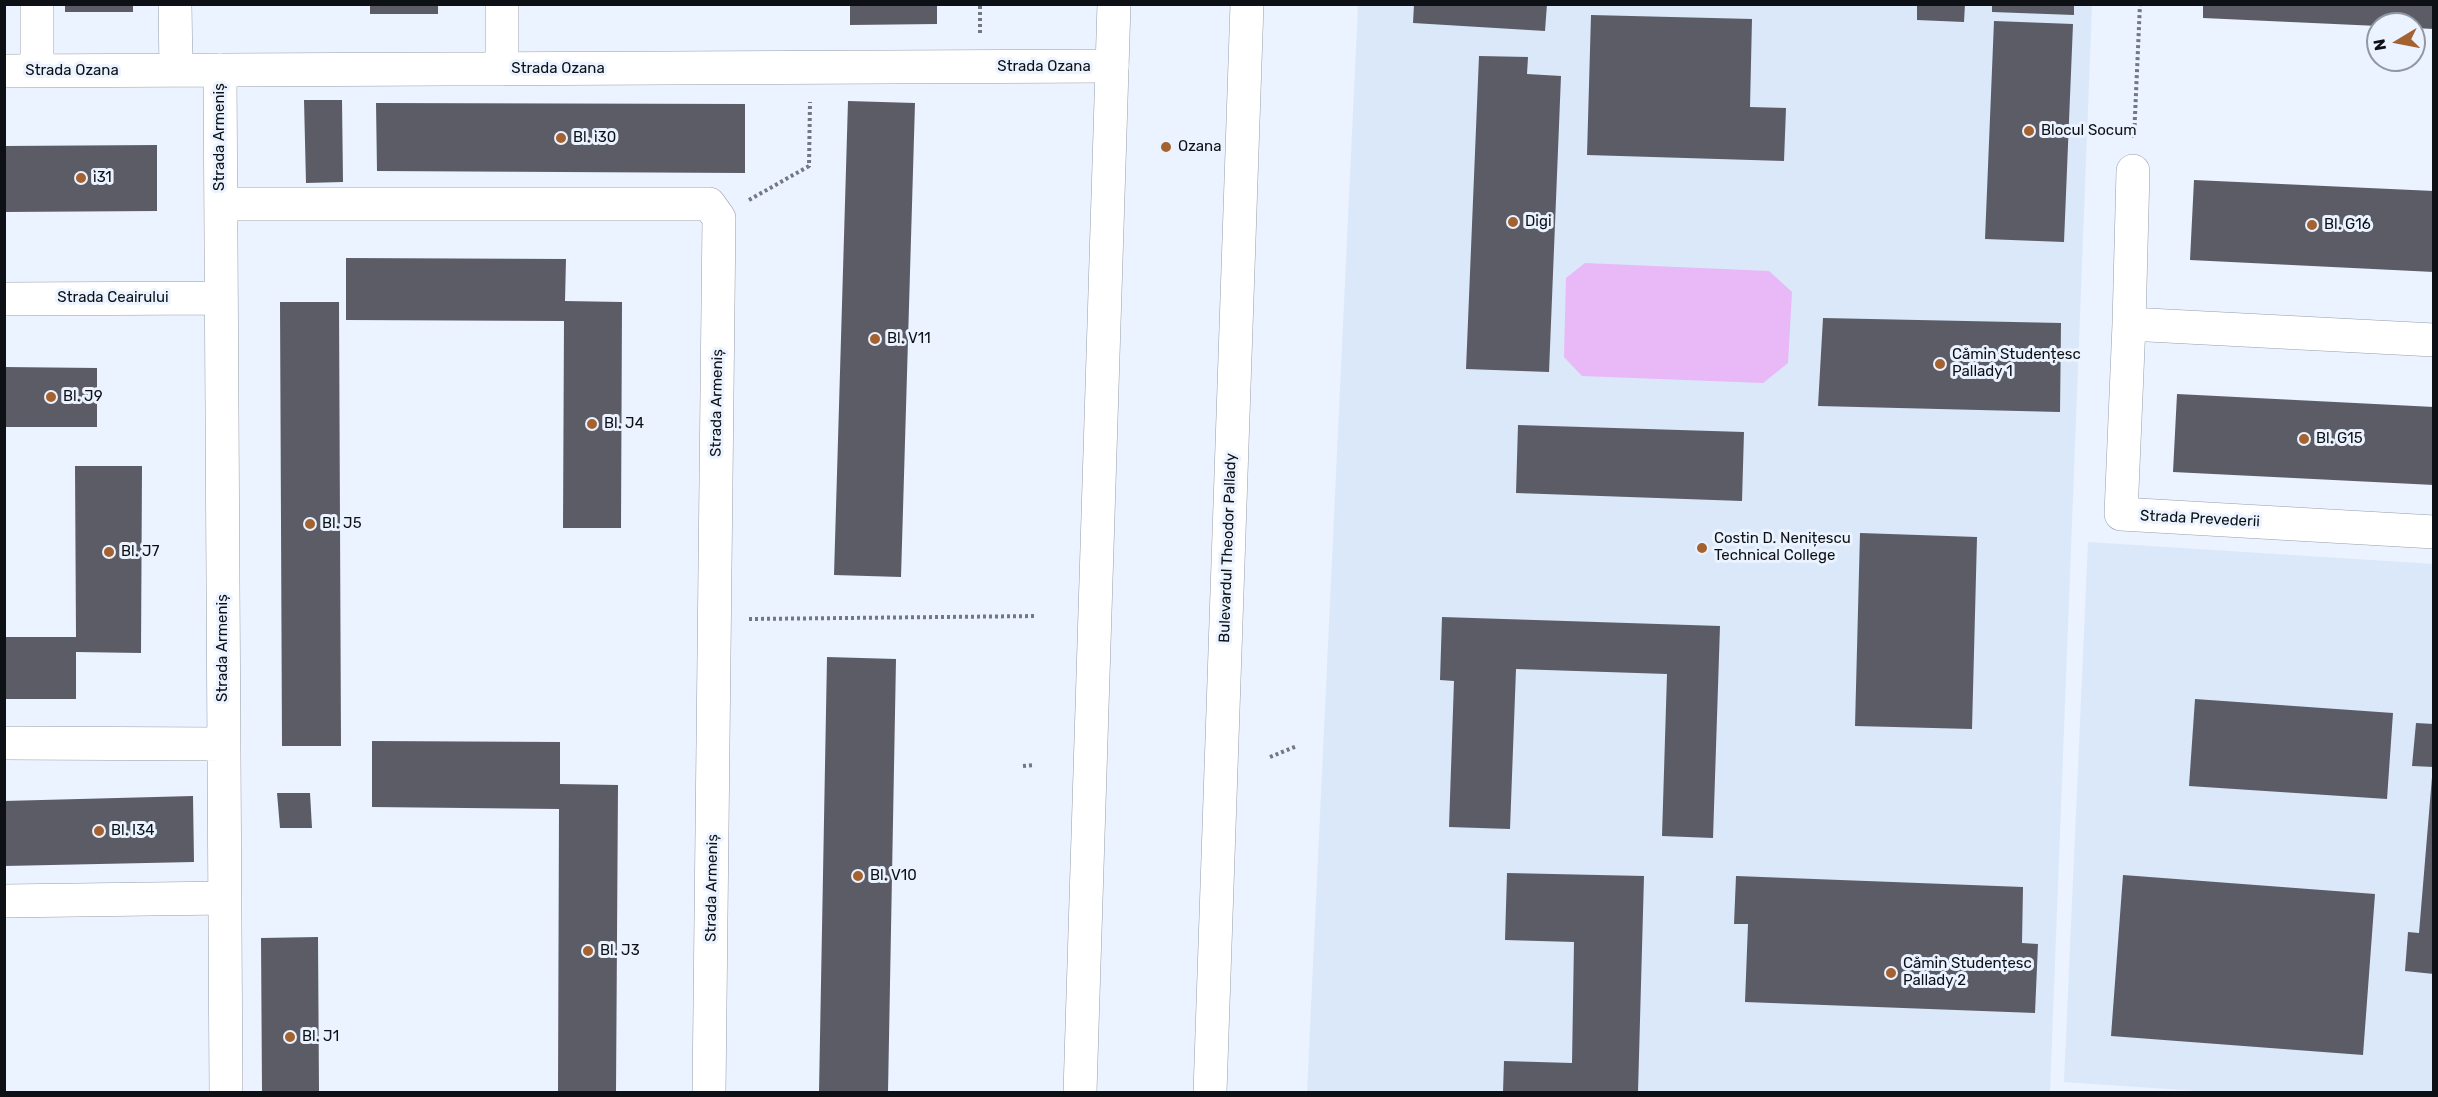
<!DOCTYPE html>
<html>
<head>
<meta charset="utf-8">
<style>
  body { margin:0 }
  #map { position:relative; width:2438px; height:1097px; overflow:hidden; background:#eaf3ff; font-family:Rubik,sans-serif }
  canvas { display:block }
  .frame { position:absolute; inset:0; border:6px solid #0d1014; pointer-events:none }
  .north { position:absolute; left:2366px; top:12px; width:60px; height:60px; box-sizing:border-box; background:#eaf3ff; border:2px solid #9298a1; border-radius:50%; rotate:260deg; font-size:16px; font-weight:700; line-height:24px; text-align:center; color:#0d1014 }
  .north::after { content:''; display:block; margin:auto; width:21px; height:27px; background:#a56231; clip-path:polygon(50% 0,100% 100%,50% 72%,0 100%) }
</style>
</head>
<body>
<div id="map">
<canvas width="2438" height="1097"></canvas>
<div class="frame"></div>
<div class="north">N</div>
</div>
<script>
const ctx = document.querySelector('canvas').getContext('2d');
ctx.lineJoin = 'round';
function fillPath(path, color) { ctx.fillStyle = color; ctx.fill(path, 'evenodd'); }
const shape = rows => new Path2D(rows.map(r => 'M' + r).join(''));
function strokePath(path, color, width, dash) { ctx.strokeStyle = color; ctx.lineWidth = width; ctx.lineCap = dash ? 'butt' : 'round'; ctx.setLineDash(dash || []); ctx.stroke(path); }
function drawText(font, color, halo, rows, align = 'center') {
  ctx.font = font + ' Rubik,sans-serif'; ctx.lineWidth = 6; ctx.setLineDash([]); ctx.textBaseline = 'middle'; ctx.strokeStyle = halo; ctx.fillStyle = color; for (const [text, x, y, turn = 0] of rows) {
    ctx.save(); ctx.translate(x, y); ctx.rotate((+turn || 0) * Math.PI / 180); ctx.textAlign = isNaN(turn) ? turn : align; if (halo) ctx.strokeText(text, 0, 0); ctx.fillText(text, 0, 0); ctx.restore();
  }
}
fillPath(shape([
  [1358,5,2092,5,2050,1092,1307,1092],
  [2088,542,2433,564,2433,1092,2212,1092,2064,1082]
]), '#dae8f9');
fillPath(shape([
  [1585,263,1769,271,1792,292,1788,363,1763,383,1582,376,1564,357,1566,278]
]), '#e8b8f7');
fillPath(shape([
  [65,4,133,4,133,12,65,12],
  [370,4,438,4,438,14,370,14],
  [850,4,937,4,937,24,850,25],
  [1414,4,1547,4,1545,31,1413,23],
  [1917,4,1965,4,1964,22,1917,20],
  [1992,4,2074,4,2074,15,1992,12],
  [2203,4,2434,4,2434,29,2414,28,2414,24,2378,24,2378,26,2203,18],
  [1591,15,1752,19,1750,107,1786,108,1784,161,1587,155],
  [1994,21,2073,24,2064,242,1985,239],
  [1479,56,1528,57,1527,74,1561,76,1549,372,1466,369],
  [304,100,342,100,343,182,306,183],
  [848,101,915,103,901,577,834,575],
  [376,103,745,104,745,173,377,171],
  [157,145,157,211,4,212,4,146],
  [2194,180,2434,191,2434,272,2190,260],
  [346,258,566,259,565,301,622,302,621,528,563,528,564,321,346,320],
  [280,302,339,302,341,746,282,746],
  [1823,318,2061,323,2060,412,1818,406],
  [4,367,97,368,97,427,4,427],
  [2177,394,2434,407,2434,485,2173,472],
  [1518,425,1744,432,1742,501,1516,493],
  [75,466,142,466,141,653,76,652,76,699,4,699,4,637,76,637],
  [1860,533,1977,537,1972,729,1855,726],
  [1442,617,1720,626,1713,838,1662,836,1667,674,1516,669,1510,829,1449,827,1454,681,1440,680],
  [827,657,896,659,888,1092,819,1092],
  [2195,699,2393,713,2387,799,2189,786],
  [2416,723,2434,724,2434,767,2412,766],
  [372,741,560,742,560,784,618,785,616,1092,558,1092,559,809,372,807],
  [2432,777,2434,777,2434,974,2405,971,2408,932,2419,933],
  [277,793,310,793,312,828,280,828],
  [193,796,194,862,4,866,4,801],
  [1507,873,1644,876,1638,1092,1503,1092,1504,1061,1572,1063,1574,942,1505,940],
  [2123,875,2375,894,2363,1055,2111,1036],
  [1736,876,2023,887,2022,943,2038,944,2035,1013,1745,1002,1748,924,1734,924],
  [318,937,319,1092,262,1092,261,938]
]), '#5c5c67');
const minor = shape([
  [175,4,176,70],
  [502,69,502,4],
  [220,70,226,1092],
  [4,71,1112,66],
  [37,71,37,4],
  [221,204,709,204,719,218,709,1092],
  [4,299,221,298],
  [2129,324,2133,171],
  [2434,340,2129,324,2121,514,2434,532],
  [4,743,224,744],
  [4,901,225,898]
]);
const major = shape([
  [1080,1092,1114,4],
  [1210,1092,1247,4]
]);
strokePath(minor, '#969ea9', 34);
strokePath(major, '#969ea9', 34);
strokePath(shape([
  [980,33,980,4],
  [2134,138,2140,4],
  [749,200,809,166,810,102],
  [749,619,1037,616],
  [1270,757,1297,746],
  [1023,766,1035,765]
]), '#737880', 4, [3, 3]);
strokePath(minor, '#fff', 33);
strokePath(major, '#fff', 33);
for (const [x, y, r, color] of [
  [2029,131,6,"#a56231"],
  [561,138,6,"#a56231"],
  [1166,147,6,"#a56231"],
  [81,178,6,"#a56231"],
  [1513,222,6,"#a56231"],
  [2312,225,6,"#a56231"],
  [875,339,6,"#a56231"],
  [1940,364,6,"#a56231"],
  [51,397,6,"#a56231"],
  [592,424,6,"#a56231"],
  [2304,439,6,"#a56231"],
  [310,524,6,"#a56231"],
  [1702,548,6,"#a56231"],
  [109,552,6,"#a56231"],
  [99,831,6,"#a56231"],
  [858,876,6,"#a56231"],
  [588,951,6,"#a56231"],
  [1891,973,6,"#a56231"],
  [290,1037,6,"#a56231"]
]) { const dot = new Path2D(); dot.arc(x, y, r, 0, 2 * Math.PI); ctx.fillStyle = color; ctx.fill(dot); strokePath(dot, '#eaf3ff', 2); }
drawText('15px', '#0d1014', '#eaf3ff', [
  ["Strada Ozana",1044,67],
  ["Strada Ozana",558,69],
  ["Strada Ozana",72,71],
  ["Strada Armeniș",220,137,-90],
  ["Strada Ceairului",113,298],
  ["Strada Armeniș",717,403,-89],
  ["Strada Prevederii",2200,519,3],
  ["Bulevardul Theodor Pallady",1228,548,-88],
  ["Strada Armeniș",223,648,-90],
  ["Strada Armeniș",712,888,-89]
]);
drawText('15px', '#0d1014', '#eaf3ff', [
  ["Blocul Socum",2041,131],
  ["Bl. i30",573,138],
  ["Ozana",1178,147],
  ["i31",93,178],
  ["Digi",1525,222],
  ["Bl. G16",2324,225],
  ["Bl. V11",887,339],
  ["Cămin Studențesc",1952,355],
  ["Pallady 1",1952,372],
  ["Bl. J9",63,397],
  ["Bl. J4",604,424],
  ["Bl. G15",2316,439],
  ["Bl. J5",322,524],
  ["Costin D. Nenițescu",1714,539],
  ["Technical College",1714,556],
  ["Bl. J7",121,552],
  ["Bl. I34",111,831],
  ["Bl. V10",870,876],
  ["Bl. J3",600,951],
  ["Cămin Studențesc",1903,964],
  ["Pallady 2",1903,981],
  ["Bl. J1",302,1037]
], 'left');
</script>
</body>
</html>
